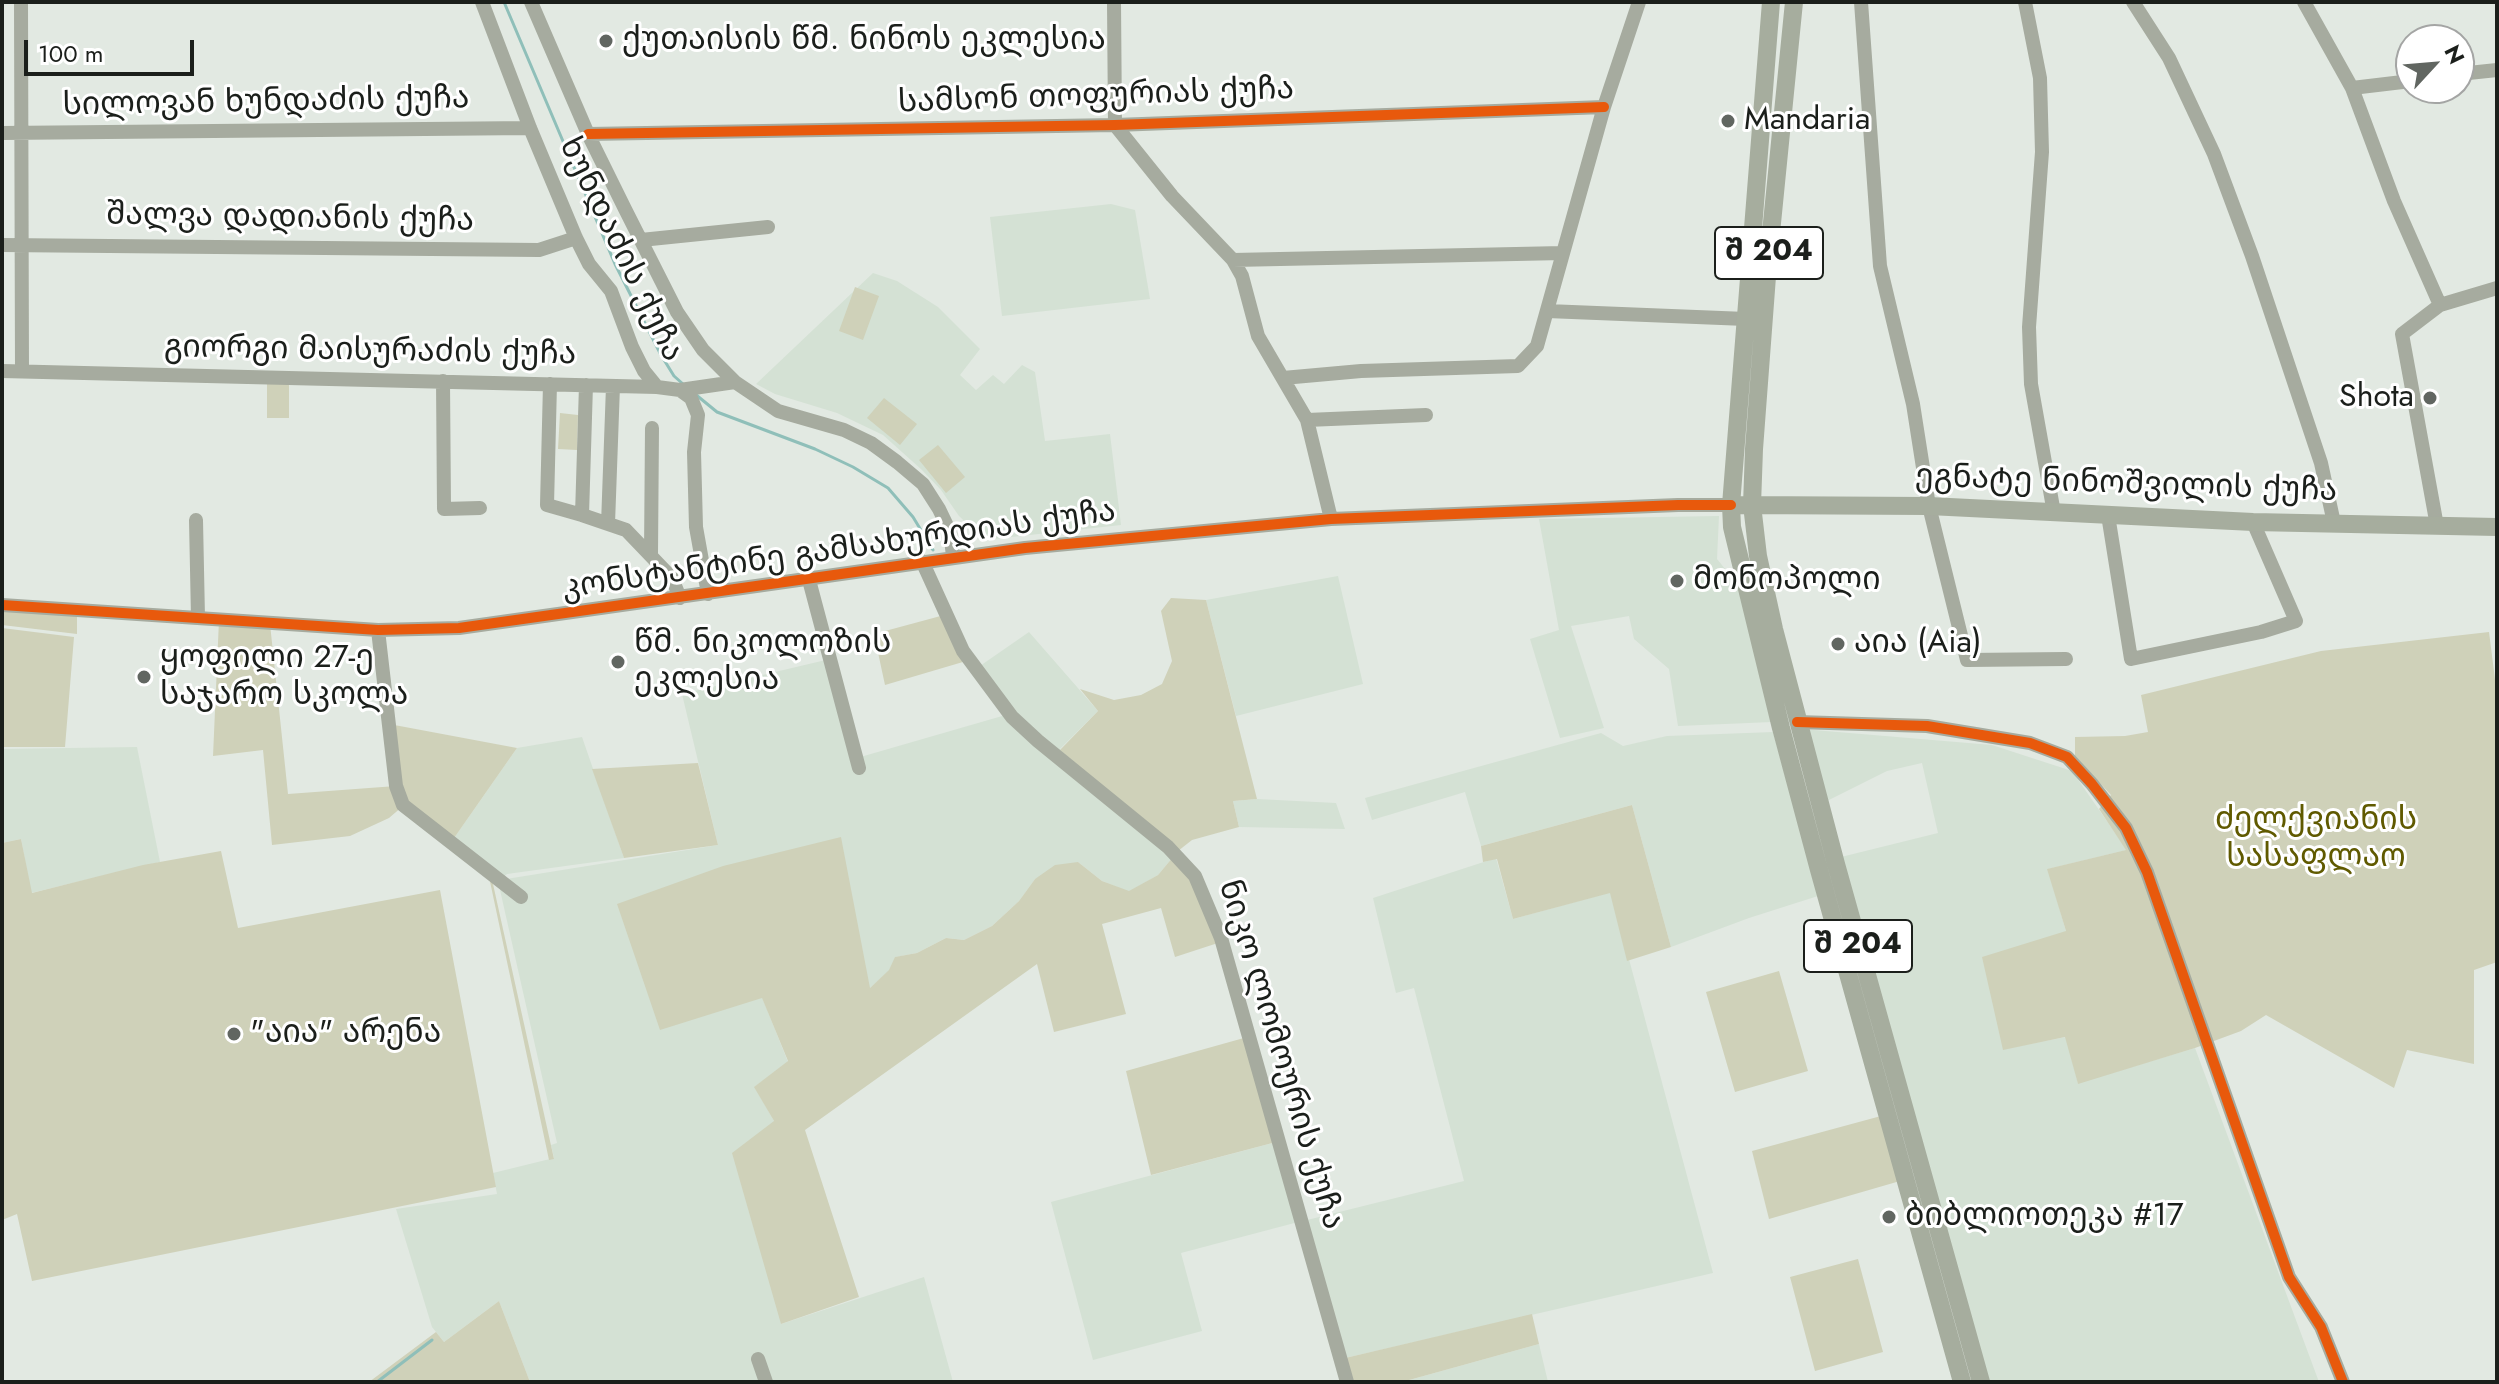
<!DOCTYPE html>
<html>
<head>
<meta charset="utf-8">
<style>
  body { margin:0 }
  #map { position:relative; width:2499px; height:1384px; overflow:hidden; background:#e2e9e2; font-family:Jost,sans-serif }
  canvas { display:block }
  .frame { position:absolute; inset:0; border:4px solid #1b1f1b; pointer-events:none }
  .north { position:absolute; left:2395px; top:24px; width:80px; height:80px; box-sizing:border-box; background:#fff; border:2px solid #a4a5a4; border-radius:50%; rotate:64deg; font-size:22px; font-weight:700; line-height:32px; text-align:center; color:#1b1f1b }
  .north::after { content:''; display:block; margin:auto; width:28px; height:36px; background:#616661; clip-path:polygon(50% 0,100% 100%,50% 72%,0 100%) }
  .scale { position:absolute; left:24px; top:40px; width:170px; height:36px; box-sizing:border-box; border:4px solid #1b1f1b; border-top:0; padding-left:10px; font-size:24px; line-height:28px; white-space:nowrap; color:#1b1f1b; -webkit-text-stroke:6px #fff; paint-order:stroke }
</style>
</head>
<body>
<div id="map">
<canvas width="2499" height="1384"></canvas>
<div class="frame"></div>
<div class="north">N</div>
<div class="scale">100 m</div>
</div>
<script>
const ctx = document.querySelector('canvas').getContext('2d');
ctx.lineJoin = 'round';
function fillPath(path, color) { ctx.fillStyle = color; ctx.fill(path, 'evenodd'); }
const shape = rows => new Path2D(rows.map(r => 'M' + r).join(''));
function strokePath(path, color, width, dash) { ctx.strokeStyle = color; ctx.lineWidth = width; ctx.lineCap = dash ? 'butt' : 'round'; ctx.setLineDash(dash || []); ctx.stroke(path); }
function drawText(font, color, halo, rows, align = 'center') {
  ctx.font = font + ' Jost,"Noto Sans Georgian",sans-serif'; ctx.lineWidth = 6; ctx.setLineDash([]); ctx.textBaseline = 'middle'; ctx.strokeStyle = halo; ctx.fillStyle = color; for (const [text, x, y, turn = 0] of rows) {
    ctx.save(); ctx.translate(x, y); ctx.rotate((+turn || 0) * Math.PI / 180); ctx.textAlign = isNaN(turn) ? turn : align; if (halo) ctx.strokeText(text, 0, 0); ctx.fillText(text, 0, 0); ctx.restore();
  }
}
fillPath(shape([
  [1111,204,1135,210,1150,299,1002,316,990,217],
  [873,273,897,281,938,307,980,349,960,375,976,390,993,375,1004,384,1022,365,1035,372,1045,441,1110,434,1121,525,984,540,959,516,941,490,922,470,883,435,837,413,775,394,756,384],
  [1719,516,1717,559,1739,586,1772,722,1678,726,1669,669,1634,639,1629,616,1571,626,1604,728,1560,738,1530,639,1559,630,1539,519],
  [1338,576,1363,684,1236,716,1206,600],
  [1029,632,1098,711,1060,749,1178,851,1158,875,1129,892,1102,881,1078,862,1035,879,1019,901,992,926,964,940,946,938,917,953,896,957,890,970,869,989,762,997,788,1062,755,1087,774,1121,781,1324,924,1277,953,1382,530,1382,499,1301,444,1342,432,1327,396,1209,497,1194,493,1173,554,1158,551,1145,557,1143,498,881,452,841,517,748,582,737,624,858,507,874,500,880,718,845,682,694,830,659,857,758,1016,712,977,668],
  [1802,729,1992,745,2072,771,2127,850,2048,869,2066,931,2003,1049,2066,1037,2078,1083,2195,1048,2319,1382,1984,1382,1837,858,1938,833,1922,763,1887,771,1823,803],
  [1773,732,1818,896,1749,918,1671,947,1632,805,1481,846,1465,792,1372,820,1365,798,1601,733,1623,746,1667,736],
  [137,747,160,862,31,893,21,839,2,843,2,749],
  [1257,799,1336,803,1345,829,1239,827,1233,801],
  [1496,858,1513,919,1611,892,1713,1273,1341,1359,1302,1221,1181,1253,1202,1331,1093,1360,1051,1202,1280,1141,1303,1221,1464,1181,1414,988,1396,993,1373,898],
  [1539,1344,1548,1382,1402,1382]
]), '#d4e1d4');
fillPath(shape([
  [855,287,879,296,863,340,839,331],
  [267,383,289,383,289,418,267,418],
  [884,398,917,424,900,445,867,418],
  [560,413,578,415,577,450,558,449],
  [938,445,965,477,946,493,919,460],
  [1171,598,1206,600,1257,799,1233,801,1239,827,1192,840,1178,851,1224,941,1175,957,1161,908,1102,924,1126,1014,1054,1032,1037,964,805,1130,859,1297,781,1324,732,1153,774,1121,754,1087,788,1061,762,998,660,1030,617,904,723,866,841,837,870,988,889,970,895,957,917,953,946,938,964,940,992,926,1019,901,1035,879,1055,865,1078,862,1102,881,1129,891,1158,875,1178,851,1060,750,1098,711,1080,689,1114,700,1141,695,1162,684,1172,661,1161,611],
  [2,605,77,610,77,634,2,625],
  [948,614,973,659,885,685,874,634],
  [219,620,270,624,288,794,396,786,389,724,517,748,452,841,403,806,389,818,350,836,272,845,263,750,213,756],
  [2,628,74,637,65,747,2,747],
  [2489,632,2497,695,2497,962,2474,970,2474,1064,2407,1050,2394,1088,2266,1015,2241,1031,2195,1048,2078,1084,2065,1037,2003,1050,1982,957,2066,931,2047,869,2126,850,2099,809,2111,795,2075,756,2075,737,2125,736,2148,732,2141,695,2321,651],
  [698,763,718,845,624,858,592,769],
  [1632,805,1671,947,1627,961,1610,893,1513,919,1497,859,1483,862,1481,846],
  [21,839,32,893,143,865,221,851,238,928,440,890,496,1187,32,1281,17,1214,2,1220,2,843],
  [488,872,493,884,554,1159,549,1160],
  [1779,971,1808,1071,1735,1092,1706,992],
  [1251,1036,1280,1141,1151,1175,1126,1071],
  [1881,1116,1900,1181,1769,1219,1752,1151],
  [1858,1259,1883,1352,1815,1371,1790,1277],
  [499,1301,530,1382,369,1382,436,1332,444,1342],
  [1532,1314,1539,1344,1402,1382,1347,1382,1341,1359]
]), '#cfd1b9');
strokePath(shape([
  [504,2,615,264,661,355,674,376,683,384],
  [695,394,717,412,815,449,853,467,888,488,913,517,933,550],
  [377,1382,432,1340]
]), '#8fbfb9', 3);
strokePath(shape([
  [21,2,22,371],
  [482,2,530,128,576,238,589,264,611,291,632,347,644,371,657,387],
  [531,2,588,134,625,209,677,312,703,350,735,382,778,411,844,430,871,443,897,462,923,484,939,509,950,532,953,556],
  [1114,2,1115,125,1172,196,1233,260,1242,276,1258,336,1307,420,1331,519],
  [1861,2,1880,266,1913,404,1929,506,1967,660,2066,659],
  [2025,2,2040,78,2042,152,2029,327,2031,384,2054,513],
  [2133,2,2169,58,2214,154,2252,256,2321,463,2334,523],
  [2304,2,2352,88,2394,201,2440,305,2402,334,2437,526],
  [2459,74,2497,70],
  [2352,88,2411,81],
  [2,133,530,128],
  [588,134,1115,125,1604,107],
  [641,240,768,227],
  [2,245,539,250,576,238],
  [1233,260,1563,253],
  [2440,305,2497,288],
  [1547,311,1746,319],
  [2,371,657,387,680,390,735,382],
  [1283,378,1361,371,1518,366,1537,346,1604,107,1639,2],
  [443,381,444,509,480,508],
  [550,384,547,505,582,515],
  [586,385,582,515,626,530,672,578,680,598],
  [680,390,691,398,698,415,694,452,696,527,708,594],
  [1307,420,1426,415],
  [2108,515,2131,659,2261,632,2296,621,2253,522],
  [196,520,198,618],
  [608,524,613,386],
  [651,554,652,428],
  [922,561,963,651,1012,717,1038,741,1168,847,1195,876,1221,938,1347,1382],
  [809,580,859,768],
  [2,605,378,630,459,628,1025,548,1331,519,1678,505,1731,505],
  [378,630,396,786,403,805,521,897],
  [1797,722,1927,726,2030,743,2067,757,2092,784,2126,828,2147,872,2289,1277,2321,1327,2343,1382],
  [758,1359,766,1382]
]), '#a6ab9f', 14);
strokePath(shape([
  [1771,2,1731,505,1732,527,1781,728,1819,870,1962,1382],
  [1794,2,1768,263,1754,449,1752,505,1758,556,1774,629,1836,864,1981,1382],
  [1740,505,1929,506,2253,522,2497,527]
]), '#a6ad9e', 18);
strokePath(shape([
  [588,134,1115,125,1604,107],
  [2,605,378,630,459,628,1025,548,1331,519,1678,505,1731,505],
  [1797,722,1927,726,2030,743,2067,757,2092,784,2126,828,2147,872,2289,1277,2321,1327,2343,1382]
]), '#e8590c', 10);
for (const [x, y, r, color] of [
  [606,41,8,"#616661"],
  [1728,121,8,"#616661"],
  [2430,398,8,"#616661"],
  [1677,581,8,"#616661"],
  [1838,644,8,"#616661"],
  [618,662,8,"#616661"],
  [144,677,8,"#616661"],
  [234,1034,8,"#616661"],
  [1889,1217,8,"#616661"]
]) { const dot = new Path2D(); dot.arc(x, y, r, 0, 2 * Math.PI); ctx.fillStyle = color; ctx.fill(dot); strokePath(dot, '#fff', 3); }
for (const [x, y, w] of [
  [1769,253,108],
  [1858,946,108]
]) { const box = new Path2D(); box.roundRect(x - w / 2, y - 26, w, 52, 6); ctx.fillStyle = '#fff'; ctx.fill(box); strokePath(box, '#1b1f1b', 2); }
drawText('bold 30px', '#1b1f1b', null, [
  ["შ 204",1769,253],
  ["შ 204",1858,946]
]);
drawText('32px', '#1b1f1b', '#fff', [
  ["ქუთაისის წმ. ნინოს ეკლესია",622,41],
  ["Mandaria",1744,121],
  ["Shota",2414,398,"right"],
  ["მონოპოლი",1693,581],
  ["წმ. ნიკოლოზის",634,644],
  ["ეკლესია",634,681],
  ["აია (Aia)",1854,644],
  ["ყოფილი 27-ე",160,659],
  ["საჯარო სკოლა",160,696],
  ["\"აია\" არენა",250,1034],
  ["ბიბლიოთეკა #17",1905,1217]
], 'left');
drawText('32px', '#1b1f1b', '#fff', [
  ["სამსონ თოფურიას ქუჩა",1096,97,-2],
  ["სილოვან ხუნდაძის ქუჩა",266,103,-1],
  ["შალვა დადიანის ქუჩა",290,219,1],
  ["ხუნდაძის ქუჩა",620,250,64],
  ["გიორგი მაისურაძის ქუჩა",370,352,1],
  ["ეგნატე ნინოშვილის ქუჩა",2126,485,2],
  ["კონსტანტინე გამსახურდიას ქუჩა",839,551,-8],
  ["ნიკო ლომოურის ქუჩა",1280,1055,73]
]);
drawText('32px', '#605a00', '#fff', [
  ["ძელქვიანის",2316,821],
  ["სასაფლაო",2316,858]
]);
</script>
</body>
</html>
